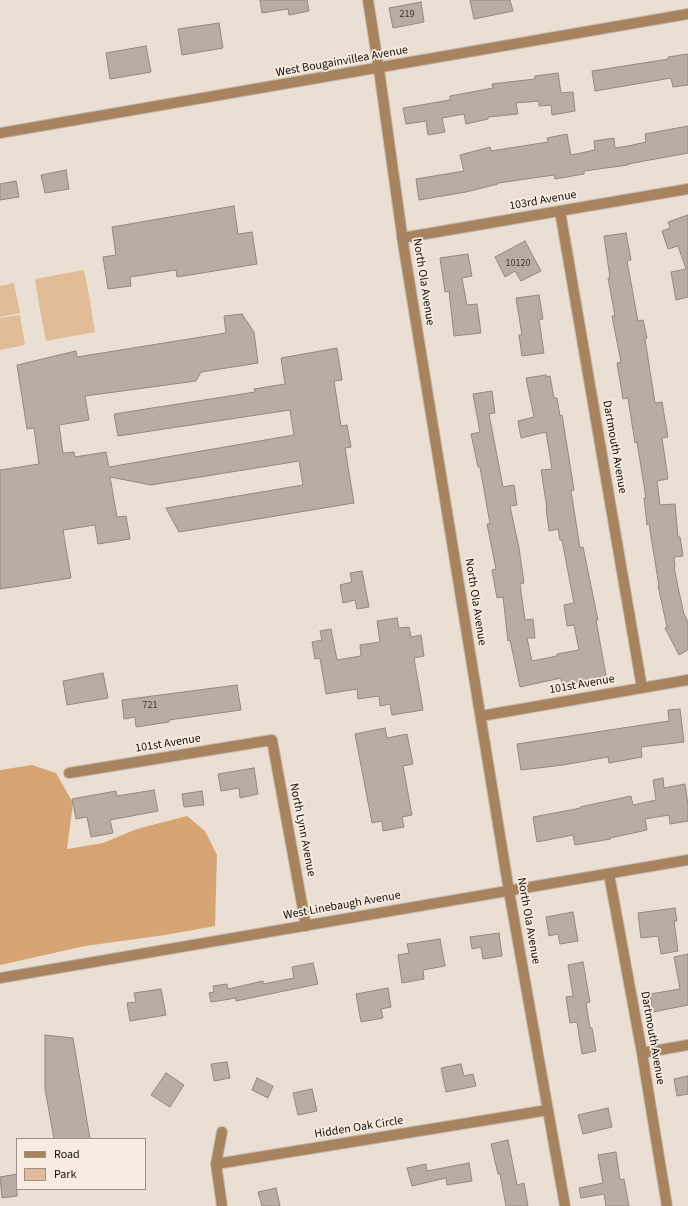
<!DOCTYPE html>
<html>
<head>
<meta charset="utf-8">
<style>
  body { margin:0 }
  #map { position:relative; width:688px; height:1206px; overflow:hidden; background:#ebded2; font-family:"Source Sans 3",sans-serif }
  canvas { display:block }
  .legend { position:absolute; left:16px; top:1138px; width:130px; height:52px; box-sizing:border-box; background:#f8ebdf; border:1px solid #9c938a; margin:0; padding:5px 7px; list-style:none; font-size:12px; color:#130e0a }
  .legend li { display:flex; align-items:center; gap:8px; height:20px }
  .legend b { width:20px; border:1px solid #9c938a }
</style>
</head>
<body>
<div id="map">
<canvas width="688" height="1206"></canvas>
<ul class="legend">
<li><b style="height:5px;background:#a78360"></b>Road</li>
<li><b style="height:11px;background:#e2bc98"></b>Park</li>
</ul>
</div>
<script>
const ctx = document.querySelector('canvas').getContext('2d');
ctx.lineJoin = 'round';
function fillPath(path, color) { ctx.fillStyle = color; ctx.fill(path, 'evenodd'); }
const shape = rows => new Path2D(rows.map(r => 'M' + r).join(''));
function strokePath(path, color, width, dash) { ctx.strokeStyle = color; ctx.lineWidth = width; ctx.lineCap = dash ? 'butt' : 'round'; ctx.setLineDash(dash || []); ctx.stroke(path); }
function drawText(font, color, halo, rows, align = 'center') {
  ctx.font = font + ' "Source Sans 3",sans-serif'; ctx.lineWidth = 3.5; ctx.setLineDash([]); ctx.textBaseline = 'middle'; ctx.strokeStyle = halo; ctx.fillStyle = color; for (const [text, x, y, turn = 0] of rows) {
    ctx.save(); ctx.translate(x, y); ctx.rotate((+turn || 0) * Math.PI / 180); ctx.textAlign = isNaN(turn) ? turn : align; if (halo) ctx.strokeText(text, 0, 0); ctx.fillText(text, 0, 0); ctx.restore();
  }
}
fillPath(shape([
  [84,270,90,301,40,310,35,279],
  [14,283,20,313,0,317,0,286],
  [90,301,95,332,46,341,40,310],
  [20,315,25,345,0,350,0,318]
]), '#e2bc98');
fillPath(shape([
  [32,765,56,773,73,803,67,849,103,843,137,829,187,816,205,831,217,855,215,926,165,935,85,946,0,965,0,770]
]), '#d6a573');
const building = shape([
  [260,0,307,0,309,11,289,15,288,9,262,13,260,0],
  [470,0,510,0,513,11,474,19,470,0],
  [421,2,424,22,393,28,389,8,421,2],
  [219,23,223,48,182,55,178,29,219,23],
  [146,46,151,72,110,79,106,53,146,46],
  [688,54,688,85,673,87,671,78,595,91,592,71,669,59,668,57,688,54],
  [558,73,561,93,573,92,575,111,552,115,551,105,539,106,539,101,516,103,518,114,488,117,488,119,466,124,464,114,442,118,445,132,428,135,426,121,406,124,403,108,450,100,450,96,493,88,492,84,535,79,535,76,558,73],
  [688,126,688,153,628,164,628,165,584,171,584,174,555,179,554,175,498,183,498,184,466,192,419,200,416,179,464,171,460,155,490,147,491,151,548,142,547,138,567,134,571,155,595,150,594,141,614,138,615,148,628,146,646,142,645,134,688,126],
  [66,170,69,189,45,193,41,175,66,170],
  [16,181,19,197,0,200,0,184,16,181],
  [234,206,238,234,252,232,257,264,177,277,176,270,130,277,131,286,108,289,103,257,116,255,112,227,234,206],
  [688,215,688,297,676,300,671,272,686,269,678,246,668,249,662,231,670,228,668,222,688,215],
  [626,233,631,260,627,261,638,321,643,320,647,338,645,339,655,403,662,402,668,437,662,438,668,479,657,481,660,505,675,504,678,537,680,537,683,556,674,557,675,567,674,567,679,592,684,614,688,622,688,650,679,655,665,628,667,627,658,586,659,586,649,524,647,525,644,498,646,498,637,442,635,443,628,398,623,399,617,363,621,362,612,316,615,316,608,278,610,278,604,236,626,233],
  [525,241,541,271,521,281,515,271,505,277,495,257,525,241],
  [468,254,472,276,462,278,467,305,477,304,481,333,454,336,449,291,445,292,440,258,468,254],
  [539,295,543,319,539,320,544,353,522,356,519,335,522,335,516,298,539,295],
  [242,314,254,332,258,363,201,372,196,381,85,396,89,420,59,425,63,453,74,452,75,457,106,452,109,467,294,435,290,410,118,436,114,414,255,392,254,389,285,384,281,358,337,348,342,380,334,381,341,426,347,425,351,447,345,448,354,503,179,532,166,508,303,485,299,461,151,485,110,477,117,517,126,516,130,539,98,544,95,525,63,530,71,578,0,589,0,470,39,464,34,428,27,429,17,365,76,351,77,357,226,333,224,316,242,314],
  [546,375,546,377,550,376,554,398,557,398,560,416,562,415,574,490,571,491,580,548,583,547,598,620,596,620,606,676,562,685,561,678,520,687,510,640,508,641,503,597,497,598,492,570,496,569,487,524,490,524,480,467,478,467,471,434,480,432,473,394,492,391,495,413,489,414,503,487,514,485,517,505,510,506,519,548,524,583,520,584,525,620,533,619,535,638,527,638,532,661,557,656,557,654,579,650,574,625,567,626,564,605,574,603,562,540,560,540,558,529,549,531,546,508,547,508,541,470,552,469,546,432,521,438,518,421,534,417,526,378,546,375],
  [362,571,369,607,357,609,355,600,343,603,340,585,352,582,350,573,362,571],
  [397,618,399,628,409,627,411,637,421,635,424,656,414,658,423,710,392,715,390,704,380,706,379,696,358,699,357,689,326,694,320,658,315,659,312,642,322,640,320,631,331,629,337,660,361,656,360,645,380,642,377,621,397,618],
  [103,673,108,698,67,705,63,681,103,673],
  [237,685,241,710,169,720,169,722,136,727,135,717,124,719,122,700,237,685],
  [680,709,684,742,641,747,642,757,609,763,608,757,563,765,521,770,517,744,669,721,668,710,680,709],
  [385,728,387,738,407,734,413,764,403,766,412,815,402,817,404,827,383,831,382,821,372,823,355,734,385,728],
  [254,768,258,794,240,798,239,788,221,791,218,774,254,768],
  [663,778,664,788,685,784,688,805,688,821,670,824,669,815,645,819,647,830,610,838,611,839,575,845,573,835,537,842,533,817,581,808,580,807,631,796,633,805,656,800,653,780,663,778],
  [154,790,158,811,110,820,113,833,91,837,87,817,76,819,72,799,116,791,117,796,154,790],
  [202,791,204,805,184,807,182,794,202,791],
  [675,908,677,921,674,921,678,951,661,954,658,936,641,938,638,913,675,908],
  [573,912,578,941,560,944,558,934,549,936,546,917,573,912],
  [499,933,502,956,483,959,481,947,472,949,470,937,499,933],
  [440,939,445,966,423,970,424,979,402,983,398,955,409,953,407,944,440,939],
  [688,954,688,1005,653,1012,650,994,680,989,674,957,688,954],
  [583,962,590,1002,586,1003,590,1028,592,1028,596,1051,582,1054,577,1022,570,1023,566,997,573,996,568,965,583,962],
  [313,963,318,984,236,1001,236,998,211,1002,209,993,214,992,213,986,227,984,228,989,263,981,263,984,294,978,292,967,313,963],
  [388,988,391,1007,381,1009,383,1018,361,1022,356,994,388,988],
  [161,989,166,1015,130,1021,127,1003,136,1002,134,993,161,989],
  [45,1035,73,1038,90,1139,54,1139,45,1089,45,1035],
  [227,1062,230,1078,214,1081,211,1064,227,1062],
  [461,1064,464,1076,473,1074,476,1086,446,1092,441,1068,461,1064],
  [166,1073,184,1085,170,1107,151,1095,166,1073],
  [688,1076,688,1094,677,1096,674,1079,688,1076],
  [257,1078,273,1086,268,1098,252,1090,257,1078],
  [312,1089,317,1111,298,1115,293,1093,312,1089],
  [608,1108,612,1127,583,1134,578,1115,608,1108],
  [508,1140,517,1185,524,1183,528,1206,506,1206,500,1174,498,1174,491,1144,508,1140],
  [616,1152,620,1180,624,1179,629,1206,606,1206,604,1194,581,1198,579,1188,603,1183,598,1155,616,1152],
  [469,1163,472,1181,447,1185,446,1178,412,1186,407,1168,426,1164,427,1171,469,1163],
  [17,1174,17,1196,2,1198,0,1177,17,1174],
  [276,1188,280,1206,262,1206,258,1192,276,1188]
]);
fillPath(building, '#b9ada1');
strokePath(building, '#94897e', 1);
const minor = shape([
  [368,0,380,77,404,249,509,891,565,1206],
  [0,133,688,14],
  [560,211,642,688],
  [402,238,688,189],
  [481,716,688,680],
  [69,773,272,740,306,926],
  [609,874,642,1053,667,1206],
  [0,978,688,860],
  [642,1053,688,1045],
  [216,1164,222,1132],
  [222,1206,216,1164,548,1110]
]);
strokePath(minor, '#c4b9ae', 12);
strokePath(minor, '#a78360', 10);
drawText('10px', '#3c3630', null, [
  ["219",407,15],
  ["10120",518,264],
  ["721",150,706]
]);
drawText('12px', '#130e0a', '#f8ebdf', [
  ["West Bougainvillea Avenue",342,62,-10],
  ["103rd Avenue",543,201,-10],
  ["North Ola Avenue",423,282,81],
  ["Dartmouth Avenue",614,447,80],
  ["North Ola Avenue",475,602,81],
  ["101st Avenue",582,685,-10],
  ["101st Avenue",168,744,-9],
  ["North Lynn Avenue",302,830,79],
  ["West Linebaugh Avenue",342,906,-10],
  ["North Ola Avenue",528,921,80],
  ["Dartmouth Avenue",652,1038,80],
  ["Hidden Oak Circle",359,1128,-9]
]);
</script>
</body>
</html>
